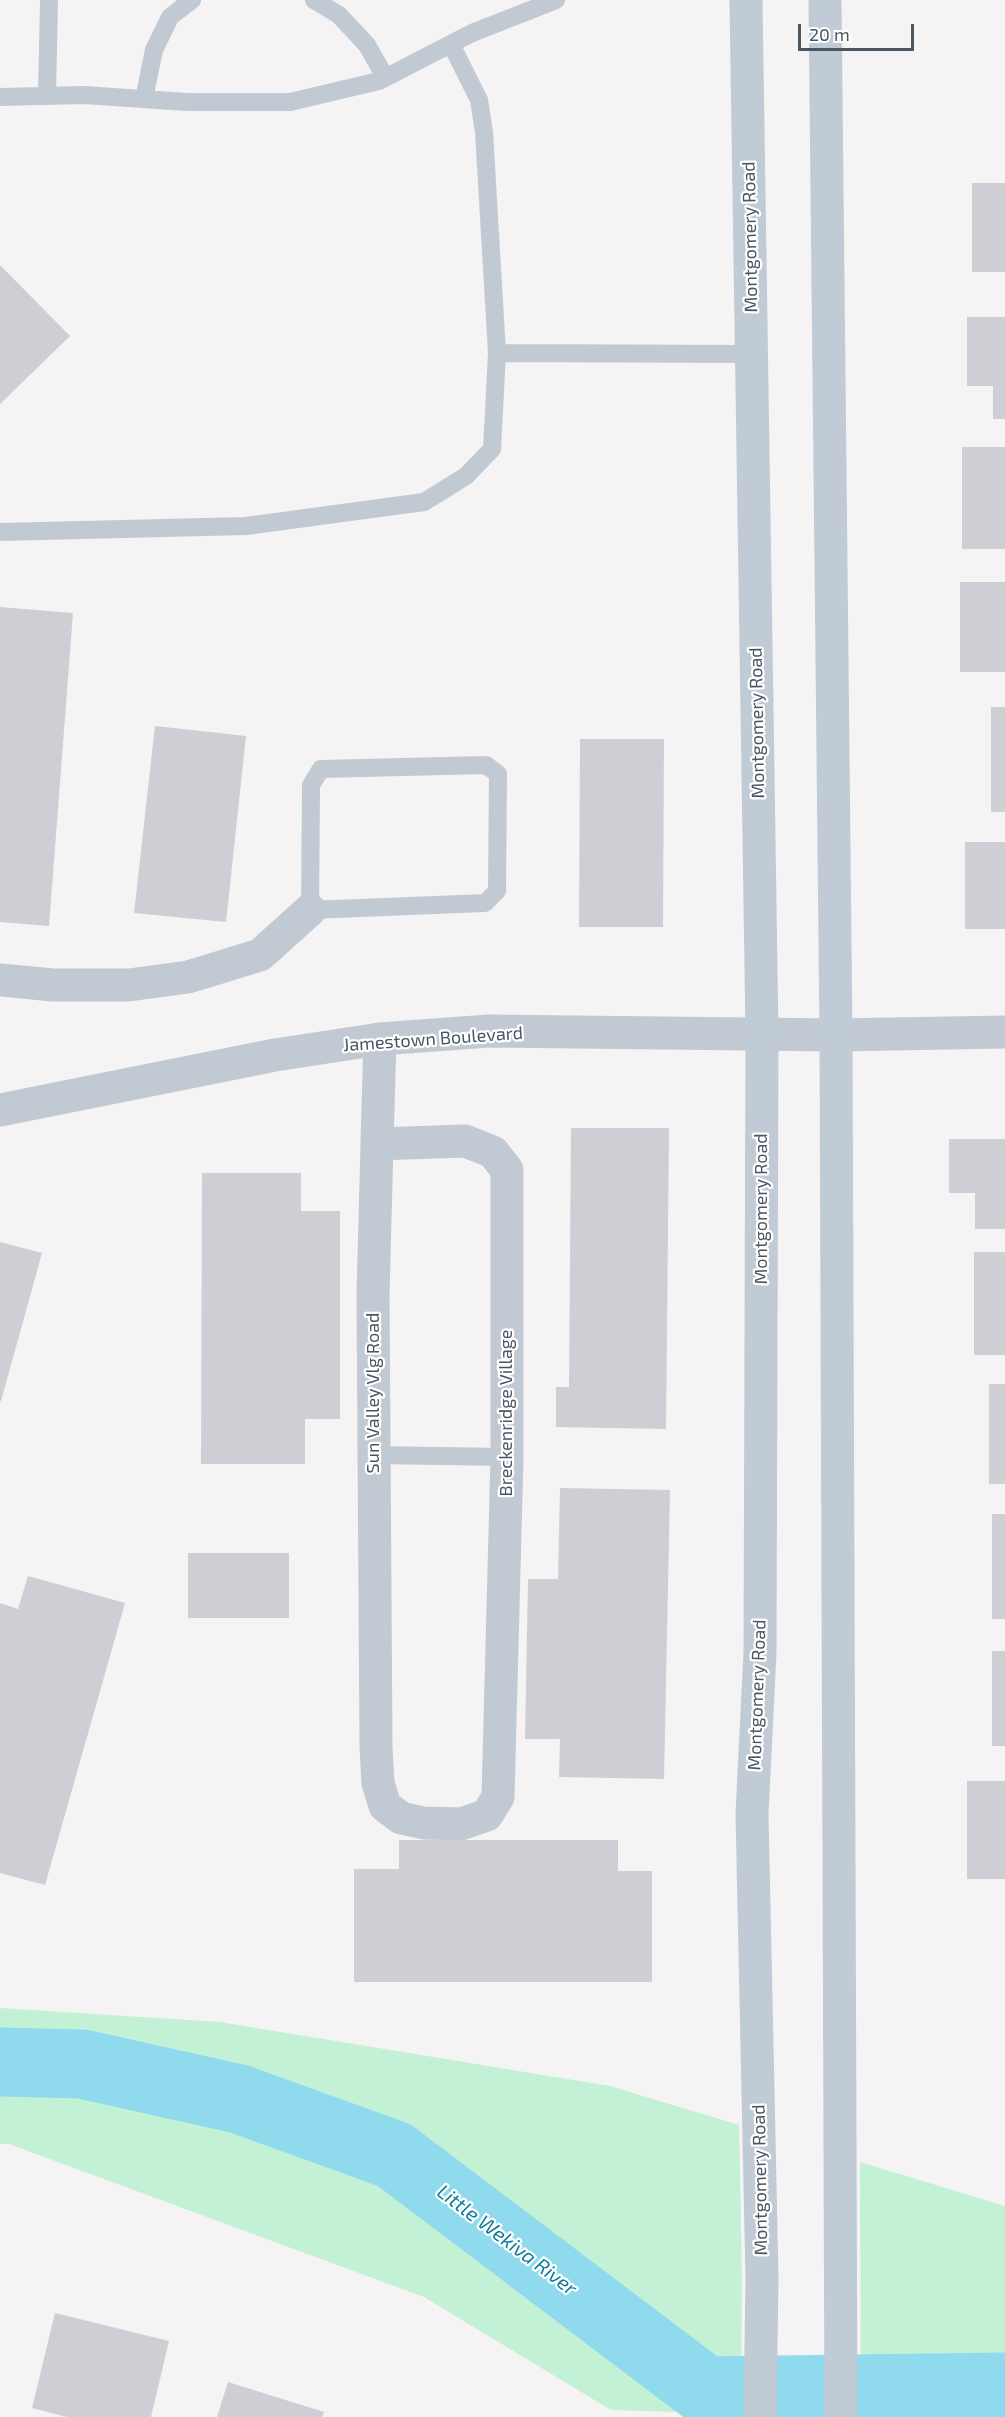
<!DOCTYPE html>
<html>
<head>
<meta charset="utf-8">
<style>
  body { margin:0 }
  #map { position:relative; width:1005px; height:2417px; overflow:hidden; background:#f5f3f3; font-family:"Exo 2",sans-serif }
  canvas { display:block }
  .scale { position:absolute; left:798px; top:24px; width:116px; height:27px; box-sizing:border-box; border:3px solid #4a5661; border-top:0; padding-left:8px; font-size:18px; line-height:21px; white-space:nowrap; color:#4a5661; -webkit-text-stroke:4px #fff; paint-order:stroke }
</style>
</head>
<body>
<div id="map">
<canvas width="1005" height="2417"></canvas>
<div class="scale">20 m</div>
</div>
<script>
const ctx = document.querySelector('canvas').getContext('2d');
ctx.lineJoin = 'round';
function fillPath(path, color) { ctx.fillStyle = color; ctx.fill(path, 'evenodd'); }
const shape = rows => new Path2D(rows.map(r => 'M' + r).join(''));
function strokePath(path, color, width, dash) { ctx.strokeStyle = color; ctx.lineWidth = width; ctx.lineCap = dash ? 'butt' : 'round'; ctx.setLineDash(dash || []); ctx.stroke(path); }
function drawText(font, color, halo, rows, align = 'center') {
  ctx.font = font + ' "Exo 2",sans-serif'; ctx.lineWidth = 4.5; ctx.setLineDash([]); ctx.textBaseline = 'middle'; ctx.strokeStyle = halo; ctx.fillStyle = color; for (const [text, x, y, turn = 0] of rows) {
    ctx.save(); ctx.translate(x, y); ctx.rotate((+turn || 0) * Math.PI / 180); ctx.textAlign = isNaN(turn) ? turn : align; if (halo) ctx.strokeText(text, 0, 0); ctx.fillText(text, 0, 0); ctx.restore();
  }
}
fillPath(shape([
  [0,2008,220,2022,610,2086,739,2125,742,2279,741,2414,611,2410,424,2297,9,2144,0,2144],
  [860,2162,1005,2206,1005,2417,861,2417]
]), '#c3f1d5');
strokePath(shape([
  [0,2062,82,2064,239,2099,394,2155,706,2391,1005,2387]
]), '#90daee', 69);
fillPath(shape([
  [972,183,1005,183,1005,272,972,272],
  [0,265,70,336,0,404],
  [967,317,1005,317,1005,419,993,419,993,386,967,386],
  [962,447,1005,447,1005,549,962,549],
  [960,582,1005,582,1005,672,960,672],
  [0,607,73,613,49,926,0,922],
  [991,707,1005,707,1005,812,991,812],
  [155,726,246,736,226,922,134,913],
  [580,739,664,739,663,927,579,927],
  [965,842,1005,842,1005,929,965,929],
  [571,1128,669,1128,666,1429,556,1427,556,1387,569,1387],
  [949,1139,1005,1139,1005,1229,975,1229,975,1193,949,1193],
  [202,1173,301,1173,301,1211,340,1211,340,1419,305,1419,305,1464,201,1464],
  [0,1242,42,1253,1,1401,0,1401],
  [974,1252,1005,1252,1005,1355,974,1355],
  [989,1384,1005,1384,1005,1484,989,1484],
  [560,1488,670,1490,664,1779,559,1777,560,1739,525,1739,528,1579,558,1579],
  [992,1514,1005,1514,1005,1619,992,1619],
  [188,1553,289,1553,289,1618,188,1618],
  [28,1576,125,1603,45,1885,0,1873,0,1603,18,1609],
  [992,1651,1005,1651,1005,1746,992,1746],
  [967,1781,1005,1781,1005,1879,967,1879],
  [399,1840,618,1840,618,1871,652,1871,652,1982,354,1982,354,1869,399,1869],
  [55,2313,169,2341,151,2417,67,2417,32,2408],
  [228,2382,324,2412,322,2417,217,2417]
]), '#cdcfd5');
strokePath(shape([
  [314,0,339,15,367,45,385,77],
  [451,44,479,100,484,132,497,353],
  [47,96,49,0],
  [0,97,84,95,187,102,290,102,379,81,472,33,556,0],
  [144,99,154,50,170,17,192,0],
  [0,532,246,526,424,502,466,476,492,449,497,353,751,354],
  [486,765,498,774,497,891,485,903,310,910,311,785,321,769,486,765],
  [373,1455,507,1457]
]), '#c1cad2', 18);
strokePath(shape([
  [0,980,53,985,129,985,188,977,260,955,310,910],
  [836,1035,1005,1032],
  [377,1144,465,1141,493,1152,507,1170,507,1457,498,1797,487,1815,461,1824,424,1823,401,1818,385,1806,378,1783,376,1747,373,1295,377,1144,380,1039]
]), '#c1cad2', 33);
strokePath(shape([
  [0,1110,275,1055,380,1039,489,1031,836,1035]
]), '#c1cad2', 33);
strokePath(shape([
  [746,0,762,1033,760,1653,752,1813,762,2278,760,2417],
  [825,0,836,1035,841,2417]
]), '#c1cbd6', 33);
drawText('18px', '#4a5661', '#fff', [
  ["Montgomery Road",750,237,-91],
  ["Montgomery Road",757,723,-91],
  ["Jamestown Boulevard",433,1039,-4],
  ["Montgomery Road",761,1209,-90],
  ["Sun Valley Vlg Road",373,1393,-90],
  ["Breckenridge Village",506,1413,-90],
  ["Montgomery Road",757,1695,-88],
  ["Montgomery Road",760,2180,-91]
]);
drawText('italic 20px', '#0c7c9b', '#fff', [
  ["Little Wekiva River",507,2240,37]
]);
</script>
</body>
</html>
